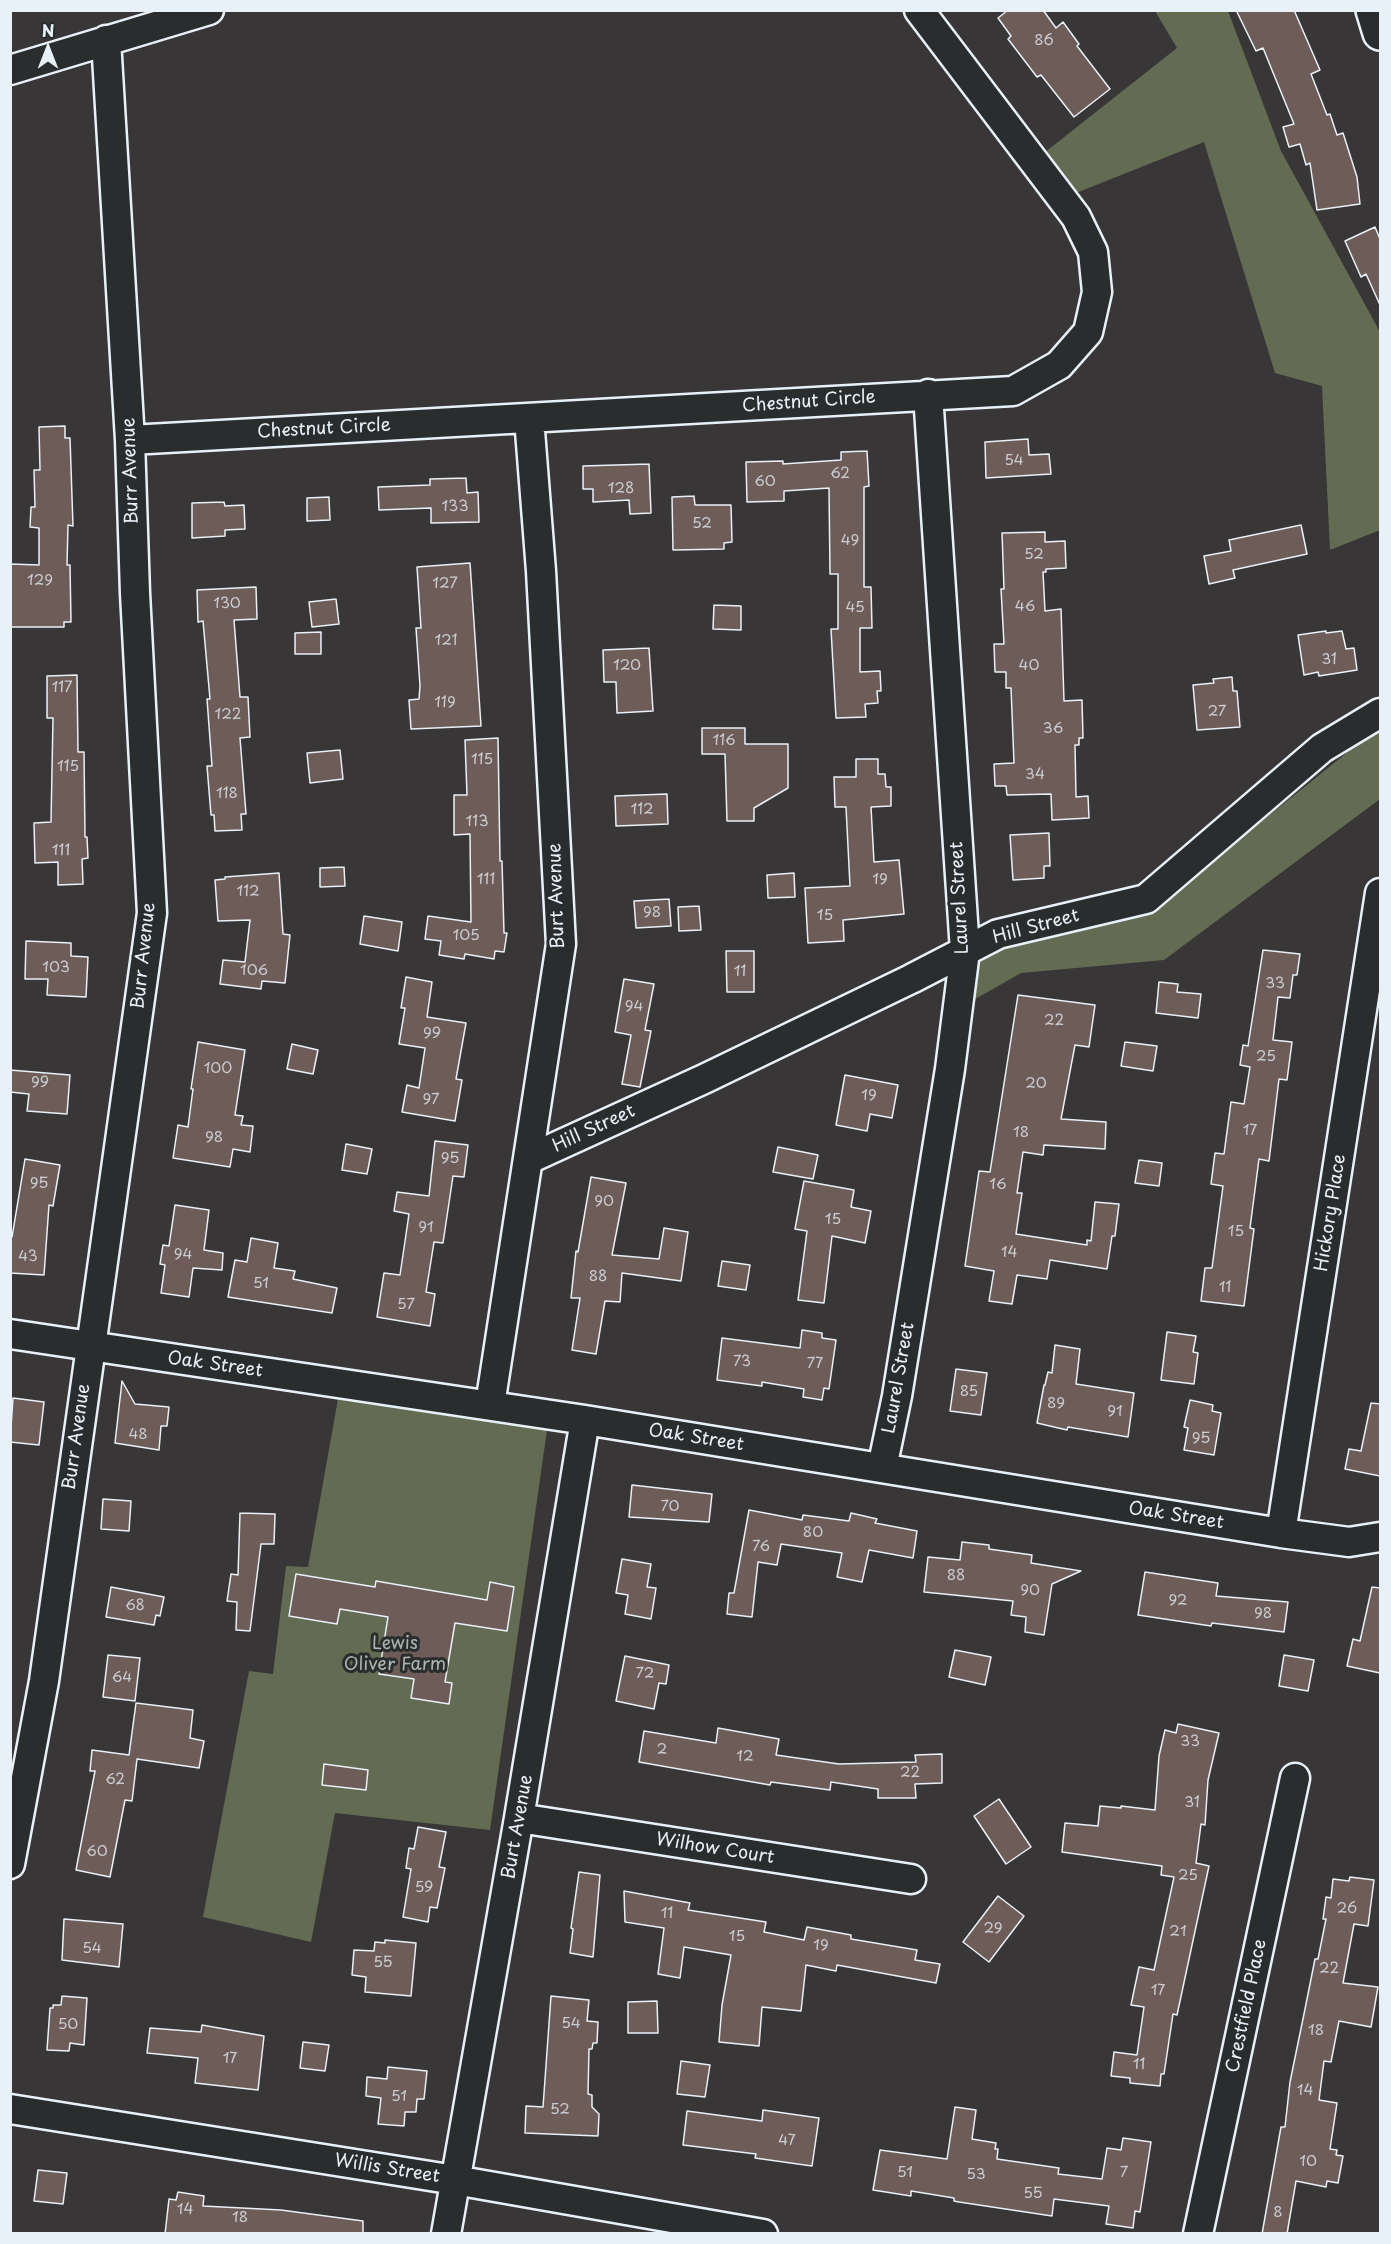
<!DOCTYPE html>
<html>
<head>
<meta charset="utf-8">
<style>
  body { margin:0 }
  #map { position:relative; width:1391px; height:2244px; overflow:hidden; background:#383637; font-family:"Playpen Sans",sans-serif }
  canvas { display:block }
  .frame { position:absolute; inset:0; border:12px solid #e8f1f8; pointer-events:none }
  .north { position:absolute; left:18px; top:18px; width:60px; height:60px; -webkit-text-stroke:4px #2a2d2e; paint-order:stroke; rotate:0deg; font-size:16px; font-weight:700; line-height:24px; text-align:center; color:#e8f1f8 }
  .north::after { content:''; display:block; margin:auto; width:21px; height:27px; background:#e8f1f8; clip-path:polygon(50% 0,100% 100%,50% 72%,0 100%) }
</style>
</head>
<body>
<div id="map">
<canvas width="1391" height="2244"></canvas>
<div class="frame"></div>
<div class="north">N</div>
</div>
<script>
const ctx = document.querySelector('canvas').getContext('2d');
ctx.lineJoin = 'round';
function fillPath(path, color) { ctx.fillStyle = color; ctx.fill(path, 'evenodd'); }
const shape = rows => new Path2D(rows.map(r => 'M' + r).join(''));
function strokePath(path, color, width, dash) { ctx.strokeStyle = color; ctx.lineWidth = width; ctx.lineCap = dash ? 'butt' : 'round'; ctx.setLineDash(dash || []); ctx.stroke(path); }
function drawText(font, color, halo, rows, align = 'center') {
  ctx.font = font + ' "Playpen Sans",sans-serif'; ctx.lineWidth = 6; ctx.setLineDash([]); ctx.textBaseline = 'middle'; ctx.strokeStyle = halo; ctx.fillStyle = color; for (const [text, x, y, turn = 0] of rows) {
    ctx.save(); ctx.translate(x, y); ctx.rotate((+turn || 0) * Math.PI / 180); ctx.textAlign = isNaN(turn) ? turn : align; if (halo) ctx.strokeText(text, 0, 0); ctx.fillText(text, 0, 0); ctx.restore();
  }
}
fillPath(shape([
  [1155,11,1228,11,1281,151,1380,332,1380,530,1330,550,1322,386,1275,373,1204,142,1071,195,1044,153,1177,48],
  [1380,726,1380,799,1164,960,1021,973,970,1002,970,959,1018,939,1153,909],
  [338,1399,547,1430,490,1830,335,1813,311,1942,203,1917,249,1671,273,1674,286,1566,308,1567]
]), '#636c53');
const building = shape([
  [1008,10,1043,10,1056,28,1063,22,1079,44,1077,46,1110,89,1074,117,1041,75,1037,77,1008,39,1011,36,998,18,1008,10],
  [1236,10,1294,10,1320,70,1311,74,1327,115,1330,114,1337,135,1343,133,1357,177,1360,204,1317,210,1310,163,1306,165,1300,144,1289,147,1283,127,1294,124,1263,48,1256,51,1236,10],
  [1375,227,1380,239,1380,305,1366,274,1361,277,1345,241,1375,227],
  [65,426,65,438,70,438,73,526,68,525,67,565,70,565,71,622,64,622,64,627,10,627,10,564,39,565,39,528,30,527,31,507,35,507,34,470,40,470,39,427,65,426],
  [1028,439,1029,455,1049,454,1051,474,986,478,985,442,1028,439],
  [867,451,869,486,864,487,864,587,871,587,872,628,860,628,860,672,880,671,881,691,877,691,878,703,865,704,866,717,836,718,831,629,838,629,838,574,830,574,829,488,784,491,784,501,747,502,746,462,783,461,783,464,841,460,841,452,867,451],
  [649,464,651,513,630,514,629,500,593,502,593,489,583,489,583,466,649,464],
  [466,478,467,493,478,492,479,522,431,523,431,508,379,510,378,487,430,485,430,479,466,478],
  [694,496,695,505,731,505,732,542,724,543,724,549,673,550,672,497,694,496],
  [329,497,330,520,307,521,307,498,329,497],
  [224,502,225,506,244,505,245,529,225,530,225,536,192,538,192,503,224,502],
  [1301,525,1307,554,1233,570,1235,578,1209,584,1204,556,1231,551,1229,540,1301,525],
  [1045,532,1045,542,1065,541,1066,568,1046,569,1046,572,1043,572,1045,611,1061,609,1064,701,1082,700,1083,738,1079,738,1079,745,1075,745,1076,797,1088,796,1089,818,1052,820,1051,794,1007,795,1006,786,995,786,994,764,1014,763,1011,688,1006,688,1006,672,995,672,994,644,1004,644,1001,589,1004,589,1002,533,1045,532],
  [470,563,481,726,411,729,409,700,419,699,420,686,416,628,421,628,417,567,470,563],
  [256,587,257,619,234,620,240,697,248,697,250,737,240,738,246,814,241,814,242,830,215,831,214,815,211,815,207,766,212,766,207,699,210,699,203,621,198,622,197,590,256,587],
  [336,599,339,624,312,627,309,602,336,599],
  [714,605,741,606,741,630,713,629,714,605],
  [1326,631,1326,633,1342,631,1346,649,1354,648,1357,670,1319,676,1318,672,1304,675,1298,635,1326,631],
  [321,632,321,654,295,654,295,633,321,632],
  [649,648,653,711,617,713,616,682,604,682,603,650,649,648],
  [77,675,78,752,84,752,85,837,87,837,88,858,82,859,83,884,58,885,58,862,35,863,34,823,51,822,53,718,47,718,47,676,77,675],
  [1232,677,1233,691,1237,691,1240,727,1197,730,1193,685,1214,683,1213,679,1232,677],
  [702,728,745,728,745,744,788,744,788,788,754,808,754,821,727,821,725,754,702,754,702,728],
  [498,738,500,861,502,861,504,933,507,933,504,952,495,951,494,959,465,954,464,959,439,955,441,941,425,939,428,916,471,922,470,834,454,835,454,795,467,795,465,740,498,738],
  [340,750,343,779,310,783,307,753,340,750],
  [856,759,878,759,878,774,885,774,886,787,891,787,891,806,871,807,874,862,899,860,904,914,843,920,844,941,808,943,805,888,850,886,846,807,835,807,834,777,856,777,856,759],
  [667,794,668,824,616,826,615,796,667,794],
  [1049,833,1050,866,1044,866,1044,878,1013,880,1010,835,1049,833],
  [344,867,345,886,320,887,320,868,344,867],
  [279,873,283,934,290,935,285,983,262,981,261,989,220,984,223,960,245,962,250,920,218,921,215,880,225,879,225,877,279,873],
  [794,873,795,897,768,898,767,875,794,873],
  [669,899,671,926,636,928,634,901,669,899],
  [699,906,701,930,679,931,678,907,699,906],
  [364,916,402,922,398,951,360,944,364,916],
  [26,941,71,943,71,956,88,957,86,997,47,995,48,979,25,979,26,941],
  [1263,950,1300,954,1297,975,1293,975,1290,998,1278,997,1273,1040,1292,1042,1287,1080,1279,1079,1269,1161,1259,1159,1250,1228,1254,1229,1244,1306,1201,1301,1205,1268,1212,1268,1223,1186,1211,1184,1215,1153,1224,1154,1231,1102,1244,1104,1250,1067,1240,1065,1243,1045,1248,1046,1263,950],
  [726,951,754,951,754,992,727,992,726,951],
  [406,977,432,982,427,1017,466,1023,456,1079,462,1080,455,1121,402,1112,407,1085,419,1088,425,1048,399,1044,405,1008,401,1008,406,977],
  [624,979,654,984,645,1030,651,1031,640,1087,622,1084,631,1035,615,1032,624,979],
  [1159,982,1178,984,1177,992,1201,994,1198,1018,1156,1013,1159,982],
  [1018,995,1095,1005,1089,1047,1075,1045,1061,1119,1106,1122,1105,1149,1044,1145,1043,1155,1023,1152,1017,1193,1022,1193,1016,1234,1087,1245,1087,1240,1091,1241,1095,1202,1119,1204,1115,1236,1112,1236,1107,1269,1050,1260,1047,1279,1017,1275,1012,1304,989,1301,994,1271,965,1266,979,1171,990,1172,1018,995],
  [198,1042,245,1050,235,1115,243,1116,241,1125,253,1126,250,1152,233,1149,230,1167,173,1158,178,1125,188,1127,193,1089,191,1089,198,1042],
  [1125,1042,1157,1046,1153,1071,1121,1066,1125,1042],
  [292,1044,318,1050,313,1074,287,1069,292,1044],
  [10,1070,70,1075,67,1114,27,1111,29,1094,10,1092,10,1070],
  [845,1075,898,1085,892,1118,870,1114,867,1131,836,1125,845,1075],
  [435,1141,468,1145,464,1177,453,1176,443,1243,434,1242,426,1292,435,1294,430,1326,377,1317,384,1273,400,1275,409,1214,394,1211,397,1192,429,1196,435,1141],
  [346,1144,372,1149,367,1174,342,1170,346,1144],
  [778,1147,818,1155,813,1179,773,1172,778,1147],
  [25,1159,60,1165,53,1206,49,1205,44,1275,10,1273,10,1237,12,1237,25,1159],
  [1139,1160,1162,1163,1159,1186,1135,1183,1139,1160],
  [591,1177,626,1183,612,1255,659,1259,664,1228,688,1232,681,1281,622,1273,620,1302,605,1301,596,1354,572,1350,580,1298,571,1298,576,1251,578,1252,591,1177],
  [804,1181,854,1190,851,1207,871,1211,865,1243,832,1236,824,1303,798,1300,807,1231,795,1229,804,1181],
  [175,1205,209,1210,204,1250,223,1253,222,1270,193,1268,189,1297,161,1293,165,1265,160,1264,163,1245,169,1246,175,1205],
  [251,1238,278,1243,274,1268,295,1271,293,1279,337,1288,332,1313,228,1297,235,1260,247,1262,251,1238],
  [722,1261,750,1265,746,1290,718,1286,722,1261],
  [802,1330,822,1333,822,1338,836,1340,829,1389,824,1388,822,1400,803,1397,804,1389,762,1382,762,1386,717,1380,722,1338,800,1348,802,1330],
  [1167,1332,1196,1336,1193,1352,1198,1353,1194,1384,1161,1380,1167,1332],
  [1055,1345,1080,1349,1076,1384,1134,1393,1128,1437,1068,1427,1067,1430,1037,1423,1044,1385,1045,1385,1048,1372,1052,1373,1055,1345],
  [956,1369,987,1373,981,1415,950,1411,956,1369],
  [122,1381,135,1404,169,1407,167,1426,161,1426,159,1450,115,1443,122,1381],
  [13,1398,44,1402,39,1445,10,1442,13,1398],
  [1190,1400,1213,1405,1212,1411,1221,1413,1214,1455,1184,1450,1188,1428,1184,1427,1190,1400],
  [1371,1403,1380,1404,1380,1476,1345,1469,1349,1449,1361,1451,1371,1403],
  [632,1485,712,1494,709,1522,629,1517,632,1485],
  [103,1499,131,1501,129,1531,101,1529,103,1499],
  [749,1510,802,1520,803,1515,849,1521,851,1513,877,1519,875,1523,917,1531,913,1558,869,1550,862,1582,837,1577,842,1553,781,1544,777,1565,758,1562,752,1617,727,1614,729,1593,734,1593,749,1510],
  [240,1513,275,1514,274,1544,261,1544,250,1631,236,1630,237,1602,227,1601,231,1574,238,1575,240,1513],
  [962,1542,989,1545,989,1549,1032,1555,1031,1563,1081,1571,1052,1584,1044,1635,1025,1632,1026,1617,1011,1615,1013,1601,924,1592,928,1557,960,1560,962,1542],
  [622,1559,651,1564,647,1587,656,1588,651,1619,625,1614,628,1595,616,1593,622,1559],
  [1145,1572,1218,1583,1216,1596,1288,1602,1284,1632,1212,1623,1211,1626,1138,1615,1145,1572],
  [296,1574,375,1587,376,1581,487,1600,490,1582,514,1587,507,1631,455,1623,445,1682,452,1683,449,1704,411,1698,414,1679,379,1674,388,1617,340,1609,337,1624,289,1616,296,1574],
  [111,1587,164,1597,160,1616,156,1615,154,1625,106,1617,111,1587],
  [1372,1587,1380,1588,1380,1673,1347,1666,1353,1639,1360,1641,1372,1587],
  [955,1650,991,1657,985,1685,949,1677,955,1650],
  [108,1655,140,1658,135,1701,103,1697,108,1655],
  [1284,1655,1314,1660,1308,1691,1279,1686,1284,1655],
  [625,1656,669,1665,666,1684,659,1683,654,1709,616,1701,625,1656],
  [136,1703,193,1710,190,1738,204,1741,199,1768,137,1759,132,1801,125,1800,110,1877,76,1870,95,1771,90,1771,92,1750,129,1755,136,1703],
  [1178,1724,1219,1733,1208,1780,1205,1825,1201,1824,1196,1863,1209,1866,1177,2015,1173,2014,1164,2074,1161,2074,1160,2086,1130,2083,1130,2078,1111,2076,1114,2052,1137,2055,1144,2007,1131,2005,1139,1967,1154,1970,1174,1877,1161,1875,1162,1866,1062,1852,1065,1823,1098,1826,1100,1806,1121,1808,1121,1806,1155,1810,1159,1756,1165,1730,1176,1733,1178,1724],
  [718,1728,779,1739,776,1755,839,1764,916,1762,915,1755,942,1754,942,1783,915,1784,916,1798,878,1798,878,1789,831,1782,830,1790,771,1782,770,1785,639,1762,644,1731,716,1743,718,1728],
  [324,1764,368,1770,366,1790,322,1785,324,1764],
  [999,1799,1031,1847,1006,1864,974,1816,999,1799],
  [418,1827,446,1832,439,1867,445,1868,437,1908,430,1907,428,1922,403,1917,411,1869,406,1868,409,1848,414,1849,418,1827],
  [579,1872,600,1875,593,1957,570,1953,573,1929,571,1928,579,1872],
  [1350,1877,1374,1880,1368,1926,1354,1924,1343,1983,1378,1987,1371,2027,1339,2021,1331,2062,1324,2061,1319,2100,1337,2103,1330,2149,1337,2150,1336,2155,1343,2156,1338,2183,1327,2181,1326,2187,1296,2181,1287,2234,1262,2234,1281,2127,1285,2127,1290,2082,1305,2009,1315,1959,1318,1959,1326,1919,1323,1919,1326,1897,1331,1898,1333,1879,1349,1881,1350,1877],
  [624,1891,690,1903,688,1910,766,1922,764,1932,804,1940,807,1927,851,1935,851,1939,917,1950,915,1960,940,1964,936,1983,837,1965,836,1971,806,1965,801,2011,762,2007,759,2046,719,2042,722,2005,731,1955,684,1947,680,1978,658,1974,664,1928,625,1922,624,1891],
  [998,1896,1024,1916,989,1962,963,1942,998,1896],
  [64,1919,123,1924,119,1967,62,1960,64,1919],
  [385,1940,416,1943,411,1996,365,1992,366,1977,352,1975,354,1950,374,1951,375,1942,385,1943,385,1940],
  [62,1996,87,1998,84,2045,70,2043,69,2051,47,2050,50,2008,53,2008,53,2005,61,2005,62,1996],
  [551,1996,589,2000,587,2021,598,2022,597,2043,593,2043,592,2049,589,2049,588,2094,592,2095,592,2107,599,2114,598,2136,525,2133,526,2106,543,2107,551,1996],
  [657,2001,658,2033,628,2033,628,2002,657,2001],
  [202,2025,264,2036,258,2090,195,2083,198,2058,147,2053,150,2028,201,2032,202,2025],
  [303,2042,329,2045,325,2071,300,2068,303,2042],
  [681,2061,710,2065,705,2097,677,2094,681,2061],
  [388,2067,427,2071,424,2099,417,2099,416,2112,405,2112,404,2126,378,2124,381,2098,366,2096,367,2077,387,2079,388,2067],
  [955,2107,976,2110,972,2139,996,2143,995,2149,998,2149,997,2159,1059,2168,1058,2174,1102,2179,1107,2148,1121,2150,1123,2138,1151,2142,1140,2212,1135,2211,1133,2228,1106,2224,1109,2206,1054,2199,1052,2216,959,2202,954,2201,954,2198,911,2191,911,2196,873,2190,880,2150,947,2159,955,2107],
  [763,2110,819,2118,812,2166,755,2158,756,2154,683,2145,687,2111,762,2121,763,2110],
  [38,2170,67,2173,63,2204,34,2201,38,2170],
  [178,2192,204,2196,203,2206,281,2210,363,2221,363,2234,165,2234,169,2199,176,2200,178,2192]
]);
fillPath(building, '#6e5c59');
strokePath(building, '#e8f1f8', 1.5);
const street = shape([
  [10,70,209,10],
  [130,440,1013,391,1059,365,1088,332,1097,292,1093,252,1076,217,919,10],
  [529,1159,704,1079,911,979,998,934,1146,899,1322,748,1380,713],
  [10,1334,585,1420,1281,1533,1349,1542,1380,1537],
  [490,1405,561,944,541,571,529,418],
  [882,1468,897,1396,950,1069,965,951,928,394],
  [1281,1533,1380,893],
  [519,1818,911,1879],
  [10,1864,44,1681,152,913,135,593,130,440,106,40],
  [10,2109,455,2180,763,2234],
  [446,2234,519,1818,585,1420],
  [1198,2234,1295,1778]
]);
const secondary = shape([
  [1373,10,1380,33]
]);
strokePath(street, '#e8f1f8', 33);
strokePath(secondary, '#e8f1f8', 38);
strokePath(street, '#2a2d2e', 28);
strokePath(secondary, '#2a2d2e', 33);
drawText('15px', '#caccd0', null, [
  ["86",1044,41],
  ["54",1014,461],
  ["62",840,474],
  ["60",765,482],
  ["128",621,489],
  ["133",455,507],
  ["52",702,524],
  ["49",850,541],
  ["52",1034,555],
  ["129",40,581],
  ["127",445,584],
  ["130",227,604],
  ["46",1025,607],
  ["45",855,608],
  ["121",446,641],
  ["31",1329,660],
  ["120",627,666],
  ["40",1029,666],
  ["117",62,688],
  ["119",445,703],
  ["27",1217,712],
  ["122",228,715],
  ["36",1053,729],
  ["116",724,741],
  ["115",482,760],
  ["115",68,767],
  ["34",1035,775],
  ["118",227,794],
  ["112",642,810],
  ["113",477,822],
  ["111",61,851],
  ["111",486,880],
  ["19",880,880],
  ["112",248,892],
  ["98",652,913],
  ["15",825,916],
  ["105",466,936],
  ["103",56,968],
  ["106",254,971],
  ["11",740,972],
  ["33",1275,984],
  ["94",634,1007],
  ["22",1054,1021],
  ["99",432,1034],
  ["25",1266,1057],
  ["100",218,1069],
  ["99",40,1083],
  ["20",1036,1084],
  ["19",869,1096],
  ["97",431,1100],
  ["17",1250,1131],
  ["18",1021,1133],
  ["98",214,1138],
  ["95",450,1159],
  ["95",39,1184],
  ["16",998,1185],
  ["90",604,1202],
  ["15",833,1220],
  ["91",426,1228],
  ["15",1236,1232],
  ["14",1009,1253],
  ["94",183,1255],
  ["43",28,1257],
  ["88",598,1277],
  ["51",261,1284],
  ["11",1225,1288],
  ["57",406,1305],
  ["73",742,1362],
  ["77",815,1364],
  ["85",969,1392],
  ["89",1056,1404],
  ["91",1115,1412],
  ["48",138,1435],
  ["95",1201,1439],
  ["70",670,1507],
  ["80",813,1533],
  ["76",761,1547],
  ["88",956,1576],
  ["90",1030,1591],
  ["92",1178,1601],
  ["68",135,1606],
  ["98",1263,1614],
  ["72",645,1674],
  ["64",122,1678],
  ["33",1190,1742],
  ["2",662,1750],
  ["12",745,1757],
  ["22",910,1773],
  ["62",115,1780],
  ["31",1192,1803],
  ["60",97,1852],
  ["25",1188,1876],
  ["59",424,1888],
  ["26",1347,1909],
  ["11",667,1914],
  ["29",993,1929],
  ["21",1178,1932],
  ["15",737,1937],
  ["19",821,1946],
  ["54",92,1949],
  ["55",383,1963],
  ["22",1329,1969],
  ["17",1158,1991],
  ["54",571,2024],
  ["50",68,2025],
  ["18",1316,2031],
  ["17",230,2059],
  ["11",1139,2065],
  ["14",1305,2091],
  ["51",399,2097],
  ["52",560,2110],
  ["47",787,2141],
  ["10",1308,2162],
  ["51",905,2173],
  ["7",1124,2173],
  ["53",976,2175],
  ["55",1033,2194],
  ["14",185,2210],
  ["8",1278,2213],
  ["18",240,2218]
]);
drawText('18px', '#e8f1f8', '#2a2d2e', [
  ["Chestnut Circle",809,402,-4],
  ["Chestnut Circle",324,429,-3],
  ["Burr Avenue",131,471,-92],
  ["Burt Avenue",557,896,-92],
  ["Laurel Street",960,898,-93],
  ["Hill Street",1036,927,-15],
  ["Burr Avenue",144,956,-84],
  ["Hill Street",594,1129,-25],
  ["Hickory Place",1331,1213,-81],
  ["Oak Street",215,1365,8],
  ["Laurel Street",899,1378,-80],
  ["Burr Avenue",77,1437,-82],
  ["Oak Street",696,1438,9],
  ["Oak Street",1176,1516,9],
  ["Burt Avenue",518,1827,-80],
  ["Wilhow Court",715,1849,9],
  ["Crestfield Place",1247,2006,-78],
  ["Willis Street",387,2169,9]
]);
drawText('18px', '#acb5ae', '#2a2d2e', [
  ["Lewis",395,1644],
  ["Oliver Farm",395,1665]
]);
</script>
</body>
</html>
